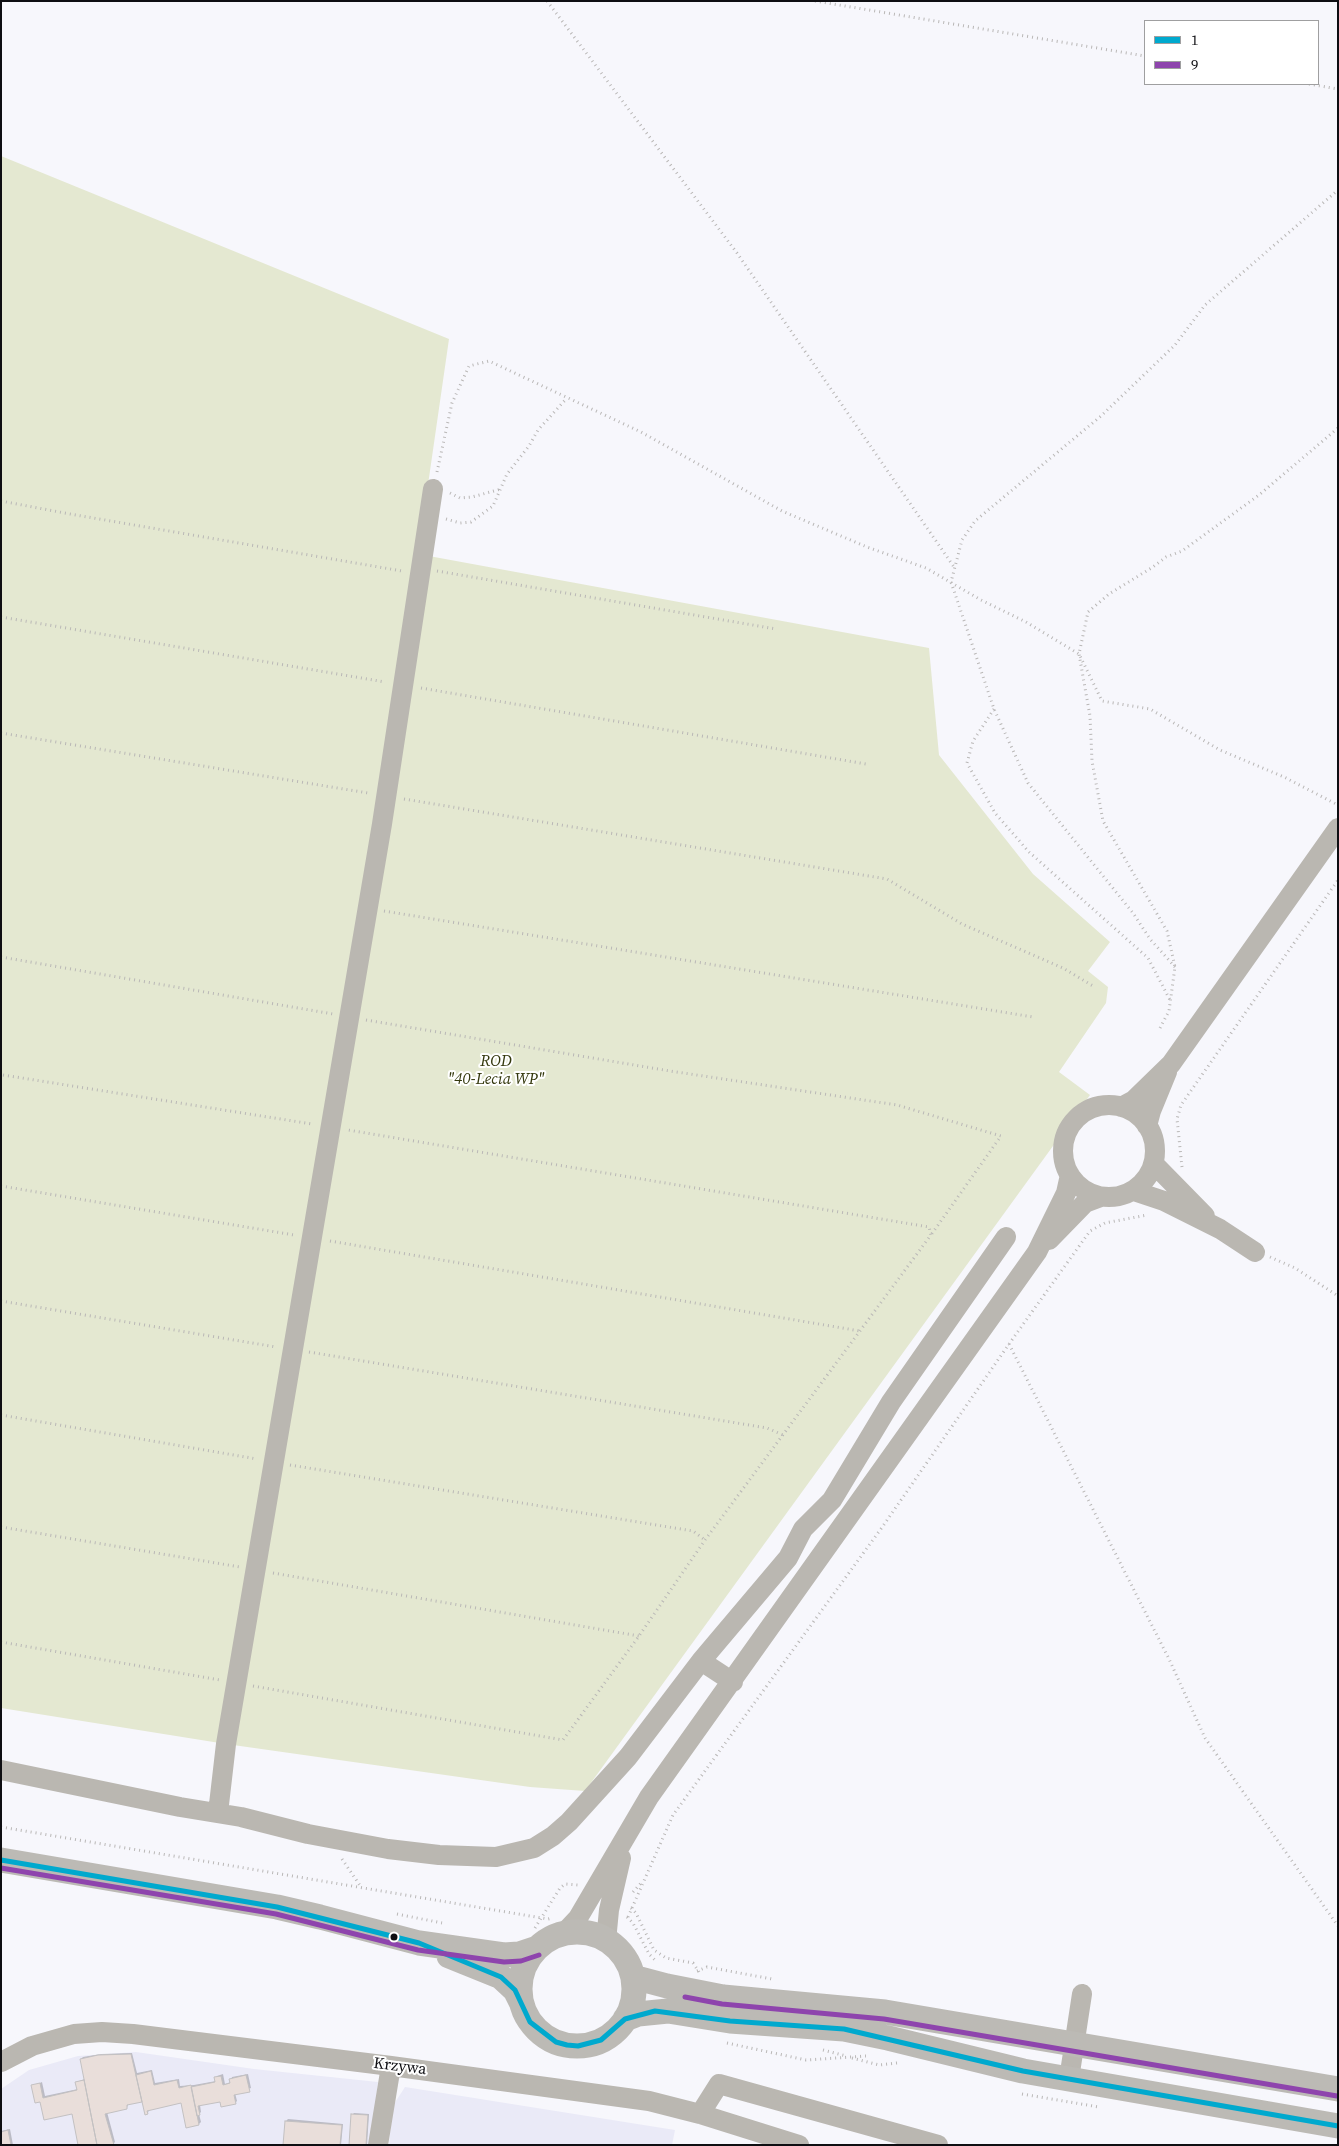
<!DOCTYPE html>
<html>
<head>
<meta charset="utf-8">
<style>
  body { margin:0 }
  #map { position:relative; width:1339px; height:2146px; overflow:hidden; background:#f7f7fc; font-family:"Source Serif 4",serif }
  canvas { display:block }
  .frame { position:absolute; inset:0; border:2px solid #0e0e12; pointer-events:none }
  .legend { position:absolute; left:1144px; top:20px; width:175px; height:65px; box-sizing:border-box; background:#fff; border:1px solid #9f9fa0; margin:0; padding:6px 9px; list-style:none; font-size:15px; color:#0e0e12 }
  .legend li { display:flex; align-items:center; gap:10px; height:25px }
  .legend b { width:25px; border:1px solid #9f9fa0 }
</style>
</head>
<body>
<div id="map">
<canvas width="1339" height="2146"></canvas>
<div class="frame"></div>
<ul class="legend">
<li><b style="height:6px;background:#00a9ce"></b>1</li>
<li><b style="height:6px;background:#8e44ad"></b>9</li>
</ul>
</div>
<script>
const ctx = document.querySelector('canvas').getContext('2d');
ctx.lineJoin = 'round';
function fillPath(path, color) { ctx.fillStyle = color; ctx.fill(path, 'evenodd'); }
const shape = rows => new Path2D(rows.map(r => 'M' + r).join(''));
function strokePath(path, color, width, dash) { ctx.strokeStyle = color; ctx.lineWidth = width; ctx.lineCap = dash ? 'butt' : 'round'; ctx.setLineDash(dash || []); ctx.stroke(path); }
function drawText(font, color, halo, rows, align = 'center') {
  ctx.font = font + ' "Source Serif 4",serif'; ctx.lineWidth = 4; ctx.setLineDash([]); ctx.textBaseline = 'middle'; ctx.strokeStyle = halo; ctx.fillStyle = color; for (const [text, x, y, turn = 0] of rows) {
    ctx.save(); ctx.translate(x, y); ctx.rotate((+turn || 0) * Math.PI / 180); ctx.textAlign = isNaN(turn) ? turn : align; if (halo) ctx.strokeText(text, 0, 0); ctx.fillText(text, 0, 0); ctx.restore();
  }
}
fillPath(shape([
  [136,2052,254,2069,378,2082,371,2145,1,2145,1,2089,29,2070,78,2056],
  [405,2087,675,2130,672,2145,389,2145,392,2107]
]), '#eaeaf7');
fillPath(shape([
  [1,156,449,339,418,554,929,648,939,755,1033,874,1110,942,1088,971,1108,987,1106,1003,1059,1072,1090,1095,585,1791,530,1787,226,1744,1,1708]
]), '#e4e8d1');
fillPath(shape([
  [132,2053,137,2073,152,2070,155,2083,179,2079,180,2086,194,2085,216,2081,217,2076,223,2074,225,2084,231,2082,232,2077,248,2074,251,2088,235,2093,237,2101,235,2103,221,2100,200,2105,201,2112,199,2114,201,2122,199,2124,182,2102,149,2109,148,2113,143,2101,128,2104,127,2108,107,2112,115,2142,113,2144,79,2145,72,2113,41,2100,33,2086,42,2082,45,2096,78,2089,76,2082,85,2079,81,2059,83,2057,101,2054],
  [354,2113,369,2114,367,2145,350,2145,352,2115],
  [288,2119,343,2124,341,2145,285,2144,286,2121],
  [10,2129,13,2145,1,2145,1,2131]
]), '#0003');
const building = shape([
  [131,2054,142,2102,127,2105,127,2109,105,2114,114,2145,97,2145,80,2059,98,2055,131,2054],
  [151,2071,154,2085,177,2080,179,2088,191,2085,199,2125,186,2128,181,2103,147,2111,148,2114,145,2115,136,2075,151,2071],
  [246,2075,250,2092,234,2095,236,2104,221,2107,220,2102,198,2106,200,2115,197,2116,191,2087,215,2082,214,2077,221,2076,223,2085,230,2083,229,2079,246,2075],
  [84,2080,97,2145,78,2145,72,2114,44,2120,40,2102,35,2103,31,2085,40,2083,43,2098,77,2090,75,2082,84,2080],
  [351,2114,368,2115,366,2145,349,2145,351,2114],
  [285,2121,342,2125,340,2145,283,2145,285,2121],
  [8,2130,11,2145,1,2145,1,2132,8,2130]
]);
fillPath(building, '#e9deda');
strokePath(building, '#c3c1c2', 1);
strokePath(shape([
  [547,1,737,253,954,567],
  [815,1,1145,56],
  [1309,84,1338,89],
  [437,472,452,403,469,366,489,361,641,432,782,511,867,547,926,568,981,600,1026,622,1079,654,1102,701,1150,709,1220,750,1284,777,1338,805],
  [450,493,460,498,472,497,501,489],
  [1,501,70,514,402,571],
  [446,519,460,523,471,522,493,506,507,474,529,446,538,430,567,398],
  [437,571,776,629],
  [1,617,385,682],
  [421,688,866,764],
  [994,709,973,741,967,763,995,813,1029,852,1148,958,1170,1000],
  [1,733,368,793],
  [404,799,887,879,962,924,1063,968,1093,986],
  [384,911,1033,1017],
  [1,957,333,1014],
  [1175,967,1150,939,1133,913,1028,783,994,709,951,582,962,540,975,521,1101,416,1175,345,1205,305,1338,190],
  [366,1020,670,1071,897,1105,1001,1136,931,1235],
  [1160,1028,1169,1011,1175,967,1167,931,1103,821,1092,761,1090,716,1079,654,1088,612,1109,594,1153,567,1166,557,1182,551,1259,495,1338,428],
  [3,1075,312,1124],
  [1182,1167,1177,1119,1181,1105,1338,880],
  [1,1186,294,1235],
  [330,1241,860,1331],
  [1270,1257,1295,1268,1338,1296],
  [1,1301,276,1347],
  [1009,1344,1169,1659,1205,1738,1338,1926],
  [309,1352,767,1428,783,1435],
  [1,1415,257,1459],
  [290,1465,693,1531,705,1540],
  [1,1527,240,1567],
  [273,1573,639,1636],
  [1,1642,220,1680],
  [253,1686,563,1740,639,1636,705,1540,931,1235,929,1227,348,1130],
  [1,1827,548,1919,552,1918],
  [342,1859,361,1887],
  [633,1892,642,1882],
  [631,1908,636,1913,654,1950,666,1958,693,1963,699,1972],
  [397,1914,442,1923],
  [627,1917,633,1923,649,1954,656,1961],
  [628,1917,673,1815,883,1526,1009,1344,1090,1231,1105,1223,1147,1215],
  [535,1928,560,1888,565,1884,578,1885],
  [697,1971,707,1967,772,1979],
  [727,2043,806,2060,866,2056],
  [823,2050,846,2056],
  [852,2058,879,2065,897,2063],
  [1022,2094,1099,2107]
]), '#b9b7b6', 3, [1, 4]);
strokePath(shape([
  '1063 1151a46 46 0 1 1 92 0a46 46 0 1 1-92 0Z',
  [1121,1107,1134,1100,1171,1064,1338,828],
  [1147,1126,1151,1111,1167,1072],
  [1154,1164,1205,1216],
  [1134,1191,1164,1201,1220,1229,1255,1252],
  [1049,1240,1085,1203,1101,1197],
  [701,1661,733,1682],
  [1,1770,180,1807,241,1817,308,1834,388,1849,439,1855,496,1857,534,1848,553,1836,569,1822,628,1757,701,1661,788,1558,803,1529,832,1500,891,1402,1006,1237],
  [218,1813,226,1744,382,824,433,489],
  [563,1934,578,1918,649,1797,1037,1252,1066,1193,1070,1175],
  [606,1941,609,1910,621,1858],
  [1,2062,32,2046,74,2034,102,2032,133,2034,391,2066,649,2101,700,2114,799,2145],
  [1069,2079,1082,1994],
  [700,2114,719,2084,938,2145],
  [378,2145,391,2066]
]), '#bab7b1', 20);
strokePath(shape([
  [1,1860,277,1907,320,1917,419,1943,504,1955,519,1954,537,1948],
  '520 1989a57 57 0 1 1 114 0a57 57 0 1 1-114 0Z',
  [449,1956,501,1977,515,1990,521,2002],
  [633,1977,667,1986,723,1997,885,2012,1338,2089],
  [625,2019,638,2014,668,2011,730,2021,844,2029,888,2038,1023,2071,1338,2126]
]), '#bcbab5', 25);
strokePath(shape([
  [1,1860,277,1907,419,1943,501,1977,515,1990,530,2022,556,2042,567,2045,578,2046,601,2040,625,2019,655,2011,730,2021,844,2029,1023,2071,1338,2126]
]), '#00a9ce', 5);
strokePath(shape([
  [1,1868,276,1914,418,1950,504,1962,521,1961,539,1955],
  [685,1997,722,2004,884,2019,1337,2096]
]), '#8e44ad', 5);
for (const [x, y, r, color] of [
  [394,1937,4.5,"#0e0e12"]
]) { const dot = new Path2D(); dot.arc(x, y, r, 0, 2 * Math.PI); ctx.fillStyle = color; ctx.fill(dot); strokePath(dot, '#fff', 2); }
drawText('italic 16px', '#34380d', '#fff', [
  ["ROD",496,1062],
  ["\"40-Lecia WP\"",496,1080]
]);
drawText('16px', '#0e0e12', '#fff', [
  ["Krzywa",400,2067,7]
]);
</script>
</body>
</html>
